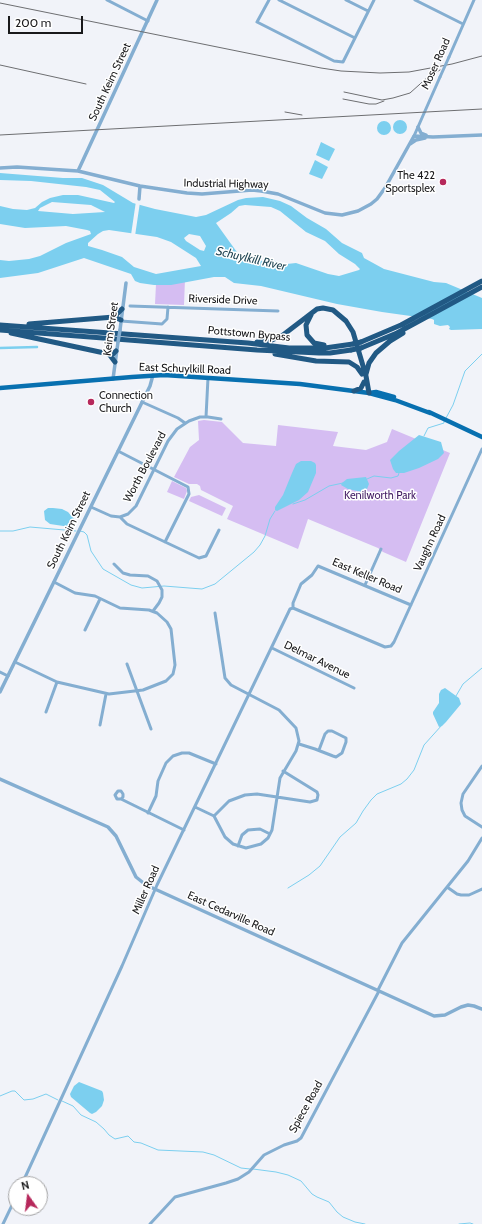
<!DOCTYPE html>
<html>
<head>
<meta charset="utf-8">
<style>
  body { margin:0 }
  #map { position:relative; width:482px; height:1224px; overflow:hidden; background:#f1f3f9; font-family:Cabin,sans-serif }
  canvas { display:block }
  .north { position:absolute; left:8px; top:1176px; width:40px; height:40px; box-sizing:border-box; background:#fff; border:1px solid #a3a3a4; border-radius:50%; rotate:346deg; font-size:11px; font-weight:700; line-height:16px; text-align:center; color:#19191b }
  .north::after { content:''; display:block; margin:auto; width:14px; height:18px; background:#b6285b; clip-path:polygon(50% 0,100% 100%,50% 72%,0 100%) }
  .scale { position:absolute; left:8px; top:16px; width:75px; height:18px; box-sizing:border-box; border:2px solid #19191b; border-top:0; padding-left:5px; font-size:12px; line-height:14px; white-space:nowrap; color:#19191b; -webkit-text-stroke:3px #fff; paint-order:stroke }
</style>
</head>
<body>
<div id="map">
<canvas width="482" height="1224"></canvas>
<div class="north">N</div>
<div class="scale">200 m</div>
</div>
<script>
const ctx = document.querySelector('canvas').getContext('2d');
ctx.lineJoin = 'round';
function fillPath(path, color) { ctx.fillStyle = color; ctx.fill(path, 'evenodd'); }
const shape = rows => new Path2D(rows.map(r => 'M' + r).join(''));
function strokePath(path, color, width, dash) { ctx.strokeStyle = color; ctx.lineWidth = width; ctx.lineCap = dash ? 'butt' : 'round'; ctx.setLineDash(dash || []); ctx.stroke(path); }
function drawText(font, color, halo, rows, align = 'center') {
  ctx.font = font + ' Cabin,sans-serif'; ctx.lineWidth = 3; ctx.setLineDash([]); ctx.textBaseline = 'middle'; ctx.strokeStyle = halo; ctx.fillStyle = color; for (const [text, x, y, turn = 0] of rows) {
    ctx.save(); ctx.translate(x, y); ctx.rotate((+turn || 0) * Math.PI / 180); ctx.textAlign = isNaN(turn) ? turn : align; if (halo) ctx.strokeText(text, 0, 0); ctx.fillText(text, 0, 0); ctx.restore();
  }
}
fillPath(shape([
  [185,279,184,305,155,304,156,284],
  [204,420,222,422,243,443,276,446,278,425,338,432,333,446,366,450,387,442,392,429,450,453,406,562,383,552,378,548,308,519,298,549,227,519,233,506,201,490,200,486,197,484,189,484,174,477,190,447,199,440,198,421],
  [172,481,186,488,187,491,184,499,167,492],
  [199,495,226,508,222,516,189,501,191,497]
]), '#d5bdf2');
fillPath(shape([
  '393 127a7 7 0 1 1 14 0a7 7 0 1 1-14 0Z',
  '377 128a7 7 0 1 1 14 0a7 7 0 1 1-14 0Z',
  [321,142,335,149,329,161,316,155],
  [315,160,328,167,322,179,309,174],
  [0,173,63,178,82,178,103,185,133,203,155,209,196,217,206,215,238,200,246,198,263,197,280,201,291,206,307,218,326,229,342,243,362,253,364,258,384,269,434,282,446,283,482,298,482,329,451,330,449,329,450,327,448,325,440,326,434,324,434,320,432,319,382,312,337,304,261,286,234,283,225,277,214,277,171,285,154,285,140,283,135,281,131,274,84,258,38,273,0,278,0,260,9,261,29,259,40,256,66,243,91,234,90,231,87,230,66,226,25,228,0,224,0,206,13,209,27,210,35,208,42,202,50,198,63,195,78,195,114,203,115,202,100,190,86,187,31,181,0,180],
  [52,202,91,205,105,212,73,214,38,211,40,208],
  [245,205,271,207,280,211,306,232,325,241,339,254,355,264,360,269,359,270,339,276,328,274,296,263,287,264,271,260,263,261,242,257,239,255,216,223,231,213,239,206],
  [109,230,157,237,171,242,196,258,201,266,156,274,134,267,122,257,102,250,88,246,88,243,98,234,103,231],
  [189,234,200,236,206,246,204,251,200,250,186,241,184,238],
  [419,435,441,442,444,453,438,459,419,468,404,473,396,473,393,469,390,460,399,451],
  [301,461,311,461,315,463,316,465,316,473,308,492,299,500,277,511,275,510,275,507,283,495,292,473,296,464],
  [366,477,369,484,367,489,362,492,348,489,341,485,342,483,347,479],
  [48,508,53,508,62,509,68,512,74,519,75,522,73,525,70,527,50,524,45,520,44,511],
  [445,688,459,698,461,704,446,722,442,726,439,727,433,714,433,712,439,703,439,694,441,690],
  [79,1082,102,1091,103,1093,104,1100,102,1106,96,1112,92,1114,90,1113,71,1097,70,1094,74,1086]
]), '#7ccfef');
fillPath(shape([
  [136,201,140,202,135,236,131,235]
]), '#f1f3f9');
strokePath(shape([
  [446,418,453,405,465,371,482,354],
  [424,436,428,428,444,423,444,421],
  [367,479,374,476,391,478,398,476,399,473],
  [293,504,305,500,329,486,343,483],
  [0,531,13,531,30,527,76,531],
  [80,531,84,532,87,535,91,551,103,569,131,585,142,588,164,586,202,589,215,584,254,552,260,545,265,536,270,519,275,511],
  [456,696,463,684,482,668],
  [288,888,309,875,320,866,340,837,356,823,363,811,371,800,377,794,401,784,407,779,414,770,424,745,442,725],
  [0,1096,12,1091,15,1091,24,1100,33,1099,46,1094,58,1100],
  [62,1101,73,1106,81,1115,96,1122,104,1129,109,1135,115,1139,128,1136,134,1142,141,1143,158,1150,203,1152,214,1155,241,1168,250,1169],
  [253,1169,276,1172,288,1175,301,1181,312,1194,317,1197,329,1202,337,1212,343,1217,355,1222,365,1224],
  [459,1224,470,1223,473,1224]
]), '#7ccfef', 1);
strokePath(shape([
  [0,348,37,347]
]), '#7ccfef', 2.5);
strokePath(shape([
  [107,0,148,21],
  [269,0,257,22,334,61,343,62,374,0],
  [279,0,355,38],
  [346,0,368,11],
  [415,0,463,24],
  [449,57,474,0],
  [414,136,440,77],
  [130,306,278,311],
  [121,321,162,324,167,319,168,307],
  [142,402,178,418,185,423],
  [206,417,208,378],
  [118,451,188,487,189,494,165,542],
  [91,507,111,516,120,517,127,524,199,558,206,556,219,530],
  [120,517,128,514,136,506,168,441,177,429,189,421,200,417,208,417,221,419],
  [114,564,123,573,130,575,148,576,157,581,162,590,162,597,159,603,153,611],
  [365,585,381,549],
  [293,608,385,647,391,646,394,642,482,449],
  [293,608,293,603,301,584,312,575,318,566,411,605],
  [85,630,100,599],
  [272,648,354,688],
  [15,662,57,682,109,694,143,690,166,681,173,674,175,665,171,629,167,622,157,613,149,610,120,608,95,596,75,593,54,582],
  [127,664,151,729],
  [0,672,8,676],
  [46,712,57,682],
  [100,725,106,694],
  [299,744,315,749,333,756,336,757,342,753,346,742,346,738,332,731,328,731,325,734,319,750],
  [482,766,463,794,461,803,462,810,465,816,482,827],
  [121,799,123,797,123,794,121,791,118,791,115,795,117,799,121,799,184,830],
  [195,807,214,816,225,837,233,844,246,848,261,844,268,838,272,830,280,778,296,751,299,741,296,728,279,710,231,685,225,678,215,613],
  [148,813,156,796,158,781,166,763,173,756,182,753,189,753,216,764],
  [214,816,229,801,245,795,257,794,310,802,317,800,318,795,317,792,283,771],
  [238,846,242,835,248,830,260,829,270,834],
  [447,887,457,894,461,895,469,895,482,889],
  [378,990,402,943,468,861,482,838],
  [22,1184,122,966,157,885,290,609,293,608],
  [3,1224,16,1197],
  [150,1224,175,1197,226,1183,238,1179,249,1172,264,1155,284,1145,297,1141,301,1138,379,991]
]), '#84aed1', 3);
strokePath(shape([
  [418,127,421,133,426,135],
  [410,144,416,140,425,138],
  [0,168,17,167,78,171,140,186,187,193,202,194,252,190,261,191,278,194,325,213,342,215,358,211,371,204,377,199,385,188,414,136,433,137,482,135],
  [78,171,157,0],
  [139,199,140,186],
  [120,330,126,283],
  [113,379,118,342],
  [0,692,150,386,153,375],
  [0,779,108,827,116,836,136,877,146,885,434,1016,445,1015,461,1007,468,1005,474,1006,482,1009]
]), '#84aed1', 3.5);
strokePath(shape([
  [0,388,132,377,164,375,300,384,369,393,395,400,430,413],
  [369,393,376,392,394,397],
  [429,412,482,437]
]), '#0870b0', 4.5);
strokePath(shape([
  [311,315,306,325,307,335,314,343,324,345],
  [114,317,122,309],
  [29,324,114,317,121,320],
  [0,325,248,343,289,348,325,348,353,344],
  [0,330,257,350,319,353,330,353,351,350],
  [11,333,109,354,113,354,116,351],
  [257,342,272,340,283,335,317,309,323,308,333,310,346,321,353,332,366,376,369,393],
  [361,342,401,325,482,281],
  [361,348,397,333,482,287],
  [109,354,115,362],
  [275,354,316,361,349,362,357,367,362,374],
  [366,374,369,363,376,353,390,341,403,333],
  [354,391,361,388,364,382]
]), '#215984', 5);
strokePath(shape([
  [0,3,321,68,341,71,380,73,409,72,452,64,482,56],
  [0,65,86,84],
  [344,92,382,100,393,98,410,93,429,76,440,70],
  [343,99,369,104,376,104,384,101],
  [285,112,302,115],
  [0,135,482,109]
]), '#6d6e71', 1);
strokePath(shape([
  [440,77,449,57]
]), '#84aed1', 3);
strokePath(shape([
  [118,342,120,330]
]), '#84aed1', 3.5);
strokePath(shape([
  [353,344,361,342],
  [351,350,361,348]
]), '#215984', 5);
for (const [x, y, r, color] of [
  [443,182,4,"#b6285b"],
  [91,402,4,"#b6285b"]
]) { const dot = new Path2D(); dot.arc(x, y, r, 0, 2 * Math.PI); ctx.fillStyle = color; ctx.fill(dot); strokePath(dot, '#fff', 1.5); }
drawText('11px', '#19191b', '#fff', [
  ["Moser Road",436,64,-66],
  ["South Keim Street",110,82,-65],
  ["Industrial Highway",226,184,1],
  ["Riverside Drive",223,300,2],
  ["Keim Street",111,329,-82],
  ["Pottstown Bypass",249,334,5],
  ["East Schuylkill Road",185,369,2],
  ["Worth Boulevard",145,467,-62],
  ["South Keim Street",69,530,-64],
  ["Vaughn Road",430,543,-65],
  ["East Keller Road",367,576,23],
  ["Delmar Avenue",317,660,26],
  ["Miller Road",146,890,-66],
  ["East Cedarville Road",231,914,24],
  ["Spiece Road",306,1107,-61]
]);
drawText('11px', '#19191b', '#fff', [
  ["The 422",435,176],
  ["Sportsplex",435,189],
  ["Connection",99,396,"left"],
  ["Church",99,409,"left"]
], 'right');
drawText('11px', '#421b63', '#fff', [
  ["Kenilworth Park",380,496]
]);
drawText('italic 12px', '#214654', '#fff', [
  ["Schuylkill River",251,259,13]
]);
</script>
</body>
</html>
